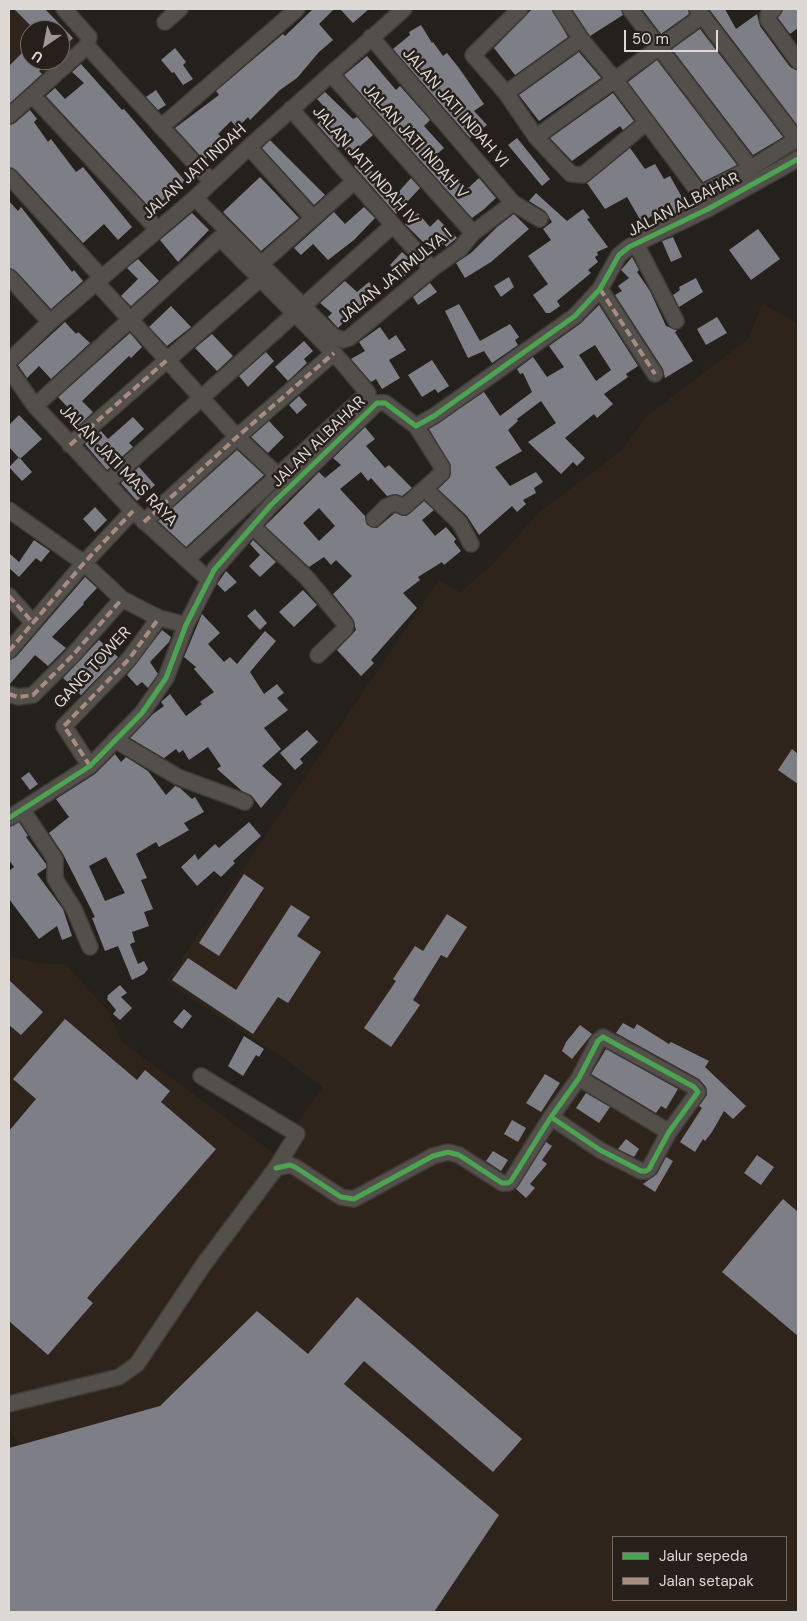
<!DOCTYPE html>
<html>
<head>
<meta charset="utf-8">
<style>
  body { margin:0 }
  #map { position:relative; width:807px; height:1621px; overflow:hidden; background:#24201c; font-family:"DM Sans",sans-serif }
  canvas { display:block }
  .frame { position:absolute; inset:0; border:10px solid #ded9d5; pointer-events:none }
  .legend { position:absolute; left:612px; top:1536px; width:175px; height:65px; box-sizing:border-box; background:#271f19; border:1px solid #706964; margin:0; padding:6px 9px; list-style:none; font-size:15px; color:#ded9d5 }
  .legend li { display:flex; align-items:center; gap:10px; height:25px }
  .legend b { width:25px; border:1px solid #706964 }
  .north { position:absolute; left:20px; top:20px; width:50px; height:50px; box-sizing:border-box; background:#271f19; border:1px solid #706964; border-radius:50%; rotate:213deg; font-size:14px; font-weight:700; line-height:20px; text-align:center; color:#ded9d5 }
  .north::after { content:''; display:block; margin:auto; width:18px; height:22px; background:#9d9894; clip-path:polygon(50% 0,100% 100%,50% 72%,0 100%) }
  .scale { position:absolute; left:624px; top:30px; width:94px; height:22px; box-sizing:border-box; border:2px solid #ded9d5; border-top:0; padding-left:6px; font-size:15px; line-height:18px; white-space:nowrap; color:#ded9d5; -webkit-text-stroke:4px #271f19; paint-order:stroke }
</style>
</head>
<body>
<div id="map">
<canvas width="807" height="1621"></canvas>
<div class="frame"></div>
<ul class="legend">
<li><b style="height:6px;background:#4ca352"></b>Jalur sepeda</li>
<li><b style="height:6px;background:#a88b81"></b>Jalan setapak</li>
</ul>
<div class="north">U</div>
<div class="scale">50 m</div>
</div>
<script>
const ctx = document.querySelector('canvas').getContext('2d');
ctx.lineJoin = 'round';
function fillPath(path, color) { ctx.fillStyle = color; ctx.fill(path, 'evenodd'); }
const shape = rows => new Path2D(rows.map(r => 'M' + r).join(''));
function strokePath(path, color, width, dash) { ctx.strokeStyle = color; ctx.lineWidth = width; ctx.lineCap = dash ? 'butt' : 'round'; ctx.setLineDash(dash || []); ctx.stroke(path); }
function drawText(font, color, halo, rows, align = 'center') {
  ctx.font = font + ' "DM Sans",sans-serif'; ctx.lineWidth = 5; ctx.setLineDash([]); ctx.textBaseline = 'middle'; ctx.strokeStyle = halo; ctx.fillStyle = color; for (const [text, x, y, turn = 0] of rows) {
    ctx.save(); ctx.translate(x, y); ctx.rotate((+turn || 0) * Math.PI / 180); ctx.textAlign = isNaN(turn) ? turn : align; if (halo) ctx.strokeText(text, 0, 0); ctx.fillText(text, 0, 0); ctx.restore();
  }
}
fillPath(shape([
  [9,9,48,9,77,42,60,57,60,30,30,30,30,60,57,60,9,104],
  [762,303,798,324,798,1612,9,1612,9,1448,18,1444,9,1428,9,956,39,963,66,964,109,1013,122,1042,275,1154,323,1087,285,1059,166,982,439,580,460,593,495,562,539,512,622,450,645,418,749,338],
  [613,1537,786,1537,786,1600,613,1600]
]), '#2f241b');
fillPath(shape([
  [14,9,45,9,73,38,60,51,60,30,35,30],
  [313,9,334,9,319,24,333,40,319,52,297,78,280,90,250,120,248,117,237,128,231,121,218,134,225,140,211,150,213,153,204,160,175,128,219,95,216,91,283,34,285,36],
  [340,9,369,9,353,23],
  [532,9,552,9,568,37,515,75,494,48],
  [572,9,621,9,623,15,590,36],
  [642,9,688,9,689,14,661,34],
  [709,9,725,9,736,29,757,14,760,26,790,67,798,71,798,126],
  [783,9,798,9,798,28,790,34,778,18],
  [421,25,432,43,433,42,443,56,447,53,459,68,484,104,474,111,487,125,470,138,393,49,410,35,409,32],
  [700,29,783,137,753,155,672,49],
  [30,45,30,60,50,60,39,71,42,74,9,104,9,66],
  [175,48,186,62,183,65,193,79,183,85,174,72,172,73,161,60],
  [579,52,601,78,539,121,519,95],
  [367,56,396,90,400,86,430,120,424,126,444,148,436,155,466,190,479,178,496,198,483,210,472,218,344,75],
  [657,60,737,165,703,182,628,82],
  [81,64,122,110,124,109,185,181,152,210,46,96,55,88,65,99,84,83,72,72],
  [156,90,166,105,158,110,146,97],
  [325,92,353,119,357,117,373,135,358,148,361,152,352,159,341,145,338,148,317,124,330,113,317,99],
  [613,93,634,121,623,130,620,126,572,161,550,138],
  [30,110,37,119,34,122,48,142,51,139,76,172,83,167,132,227,118,240,104,224,83,243,16,170,9,167,9,125,15,123],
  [517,138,550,179,542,186,508,145],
  [270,140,325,195,314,205,262,148],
  [630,148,645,169,655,164,664,179,670,176,688,208,673,215,665,206,642,223,627,197,605,209,587,183],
  [362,159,393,198,411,178,420,188,396,214,354,166],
  [260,177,299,218,261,251,223,212],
  [536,193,567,221,583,209,590,218,587,219,608,247,597,252,598,255,595,257,598,262,588,270,591,273,557,301,560,306,550,313,546,313,533,295,548,284,528,256,551,240,543,229,552,222,545,211,529,201],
  [9,201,18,211,21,207,72,272,74,270,83,281,51,309,16,271,9,268],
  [364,207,375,218,354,240,328,260,313,244,301,255,294,248,334,212,345,224],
  [192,213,209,230,178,262,160,240],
  [418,213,430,227,438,219,457,238,446,247,444,243,433,252,405,224],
  [514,214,529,229,491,262,465,278,456,263,471,253,497,227],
  [758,229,780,259,751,280,729,250],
  [673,237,682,257,671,262,662,241],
  [402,252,416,265,403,278,390,265],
  [632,257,639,270,637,272,650,291,666,326,677,330,675,332,693,361,665,378,663,369,615,295,622,291,618,286,629,278,621,270],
  [138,259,159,281,131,306,121,296,138,279,127,268],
  [509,277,514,287,501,297,494,286],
  [696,278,703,292,679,307,673,295,680,290,679,287],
  [345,281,357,292,369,282,376,290,338,328,328,317,332,313,320,303],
  [430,283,437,292,418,305,413,297],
  [459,304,480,341,510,324,519,337,515,340,518,345,492,363,484,351,468,358,445,311],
  [599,305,638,366,626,374,628,377,604,394,613,404,597,418,594,414,565,438,585,458,577,466,573,462,561,474,528,442,556,423,541,401,517,419,518,421,508,430,522,451,495,467,510,486,536,472,543,482,534,488,536,493,523,500,526,504,517,512,512,506,479,535,467,516,438,489,450,477,451,466,429,429,484,392,500,416,532,392,523,373,520,374,517,369,533,357,547,377,564,367,549,346,580,324],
  [595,345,611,370,596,381,579,355],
  [171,306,191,327,167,346,149,327],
  [717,317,727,333,706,345,697,329],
  [65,322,76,334,78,332,90,343,51,379,39,366,27,378,18,365],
  [380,327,389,340,396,335,406,350,389,360,400,378,382,389,376,379,371,382,351,359,365,351,359,342],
  [130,333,142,347,131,358,129,356,82,401,93,412,76,428,67,418,73,413,58,397],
  [212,334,233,356,217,371,195,348],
  [304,341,313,351,304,359,307,363,288,381,275,367],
  [266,352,274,361,248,387,239,376],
  [432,360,449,386,438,393,435,389,422,397,408,375],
  [299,396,307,405,297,414,289,405],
  [19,415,42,439,20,459,9,447,9,425],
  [133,417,144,429,129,443,133,447,107,470,85,444,101,431,108,439],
  [269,421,284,437,268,453,251,437],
  [365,427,375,439,366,446,385,468,389,465,412,488,402,496,395,494,387,496,371,478,368,481,361,472,340,489,365,516,367,525,377,528,395,513,406,516,424,501,434,510,422,520,435,536,446,527,456,539,454,542,461,551,444,565,442,562,418,577,420,580,403,593,417,608,371,660,374,663,361,676,337,650,356,630,353,619,333,594,352,576,336,560,331,565,324,557,309,567,265,526,319,472,325,478,341,465,333,458],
  [319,508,335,526,319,541,303,523],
  [237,450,264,475,186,547,158,521],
  [19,457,32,472,22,481,9,467],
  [139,467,155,485,137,501,121,483],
  [95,507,107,520,95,532,83,519],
  [34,540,50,551,41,562,36,558,19,577,9,568,9,553,19,562],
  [253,540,276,562,260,577,249,566,260,555,250,544],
  [226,571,237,582,225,592,217,584],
  [85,577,97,588,83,603,84,604,52,637,66,648,48,666,35,655,9,685,9,660,16,657],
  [303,590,317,605,294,627,279,612],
  [255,609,267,623,260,630,247,616],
  [202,614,220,633,208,644,224,662,230,657,237,664,265,631,276,641,250,672,264,694,277,684,284,693,277,698,288,710,264,728,281,749,262,766,282,784,261,808,252,796,242,791,217,769,221,766,208,747,189,760,183,750,179,753,176,749,164,758,130,738,153,714,164,706,161,702,170,694,186,716,202,704,200,702,214,692,194,669,196,667,184,657],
  [162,630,171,637,169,642,150,662,158,674,148,688,142,682,137,686,127,675],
  [99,640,118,657,81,695,63,678],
  [307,730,318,742,300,759,303,763,295,770,280,753],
  [792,749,798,754,798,784,778,770],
  [115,754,121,762,126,757,148,771,166,795,175,786,180,788,192,799,195,797,204,812,184,823,189,830,184,833,159,847,156,842,136,854,147,878,141,880,153,909,144,912,149,926,132,932,135,942,130,944,138,964,144,961,148,969,144,974,132,980,118,946,105,951,92,918,95,917,63,854,49,833,69,817,56,799,95,774],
  [106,857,125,893,105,901,89,866],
  [29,772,38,784,30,790,21,778],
  [19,822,28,836,26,837,46,864,46,868,37,874,63,909,72,936,62,940,57,926,39,939,9,899,9,871,14,867,9,860,9,827],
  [249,822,261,836,233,861,235,863,221,877,214,871,197,886,181,867,195,854,198,860,215,844,219,848],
  [244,874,264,888,219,956,199,943],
  [291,905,310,917,297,936,321,952,288,1003,278,997,253,1034,172,980,188,958,236,990],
  [447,914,467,927,447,958,441,955,413,1000,420,1005,391,1047,364,1028,396,981,393,979,415,946,423,951],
  [9,980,43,1012,21,1035,9,1025],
  [120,985,127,993,121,997,132,1008,120,1020,113,1014,116,1010,107,999,108,997,107,996],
  [184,1009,192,1016,182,1029,173,1022],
  [65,1019,137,1080,145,1070,170,1091,161,1102,216,1149,87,1298,93,1303,48,1355,9,1321,9,1131,36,1099,13,1079],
  [623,1023,634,1029,637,1024,669,1044,671,1042,709,1061,705,1067,746,1106,733,1119,724,1111,712,1132,705,1141,703,1139,695,1152,680,1142,702,1108,699,1106,707,1095,706,1087,699,1079,616,1033],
  [580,1025,592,1034,572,1059,562,1051,566,1042],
  [244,1036,264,1049,259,1057,256,1055,243,1076,228,1066],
  [606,1049,678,1089,666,1109,661,1106,656,1113,591,1074],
  [545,1074,560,1083,541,1112,526,1103],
  [586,1093,610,1107,599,1123,576,1108],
  [512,1120,526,1128,518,1142,504,1134],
  [626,1139,639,1149,634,1157,618,1149],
  [546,1142,552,1146,542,1160,547,1164,530,1184,535,1188,526,1198,516,1189],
  [493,1151,508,1160,501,1171,486,1161],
  [757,1155,774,1167,761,1185,744,1173],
  [666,1157,673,1161,655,1192,643,1184,657,1174],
  [783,1199,798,1212,798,1336,722,1272],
  [357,1297,522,1439,493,1472,364,1361,344,1384,499,1515,434,1612,9,1612,9,1448,160,1406,257,1311,308,1354]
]), '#7e7e87');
const minor = shape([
  [64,9,89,37,87,46],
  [520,9,473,55,506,93,536,137,571,174,583,175,647,122],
  [561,9,581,39,616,81,700,194,708,209],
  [630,9,751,168],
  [697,9,798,141],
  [774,9,768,15,768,20,798,61],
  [165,22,180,9],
  [371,37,513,203,540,219],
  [87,46,211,181],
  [331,74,473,233],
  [506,93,581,39],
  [32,95,157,229],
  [291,109,432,269],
  [9,116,87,46],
  [161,127,297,9],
  [536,137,702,16],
  [249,147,313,218],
  [9,176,102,278],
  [700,194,751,168,797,139],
  [195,198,333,336,343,340,349,338,432,269,460,249,473,233,513,203],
  [636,244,676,321],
  [261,264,355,181],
  [9,277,50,322],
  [97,283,237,437,285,482],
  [600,289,655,374],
  [9,361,50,322,195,198,249,147,404,9],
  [9,369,35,406,133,511,209,580],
  [35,406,220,238,334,353,368,393,187,559],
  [70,445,260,279],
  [107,483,393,225],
  [425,489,460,523,471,544],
  [9,510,84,563,122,599,159,618,186,625],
  [374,519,386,507,395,503,404,507,442,473,442,467,416,426],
  [144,522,237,437,334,353],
  [252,526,307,578,346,625,345,629,318,655],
  [9,596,33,623],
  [9,651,84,563,133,511],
  [9,694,18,697,33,695,72,656,122,599],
  [115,740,178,777,245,802],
  [90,766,64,726,129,659,159,618],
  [23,811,55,859,55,879,74,909,90,947],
  [9,818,90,766,142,713,166,678,186,625,214,570,271,505,377,403,385,403,416,426,434,416,575,316,600,289,619,255,629,247,708,209,798,159],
  [579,1078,669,1132],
  [276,1168,290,1165,295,1167,341,1197,354,1199,433,1156,448,1152,459,1155,502,1183,508,1183,511,1181,551,1117,579,1078,598,1041,603,1037,694,1087,698,1092,669,1132,649,1169,646,1171,641,1171,600,1150,551,1117],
  [9,1404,119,1377,137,1364,204,1264,276,1168,297,1134,201,1076]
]);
strokePath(minor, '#3f3b38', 18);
strokePath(minor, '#53504c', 15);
strokePath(shape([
  [600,289,655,374],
  [70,445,167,360],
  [144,522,237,437,334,353],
  [9,596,33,623],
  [9,651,84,563,133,511],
  [9,694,18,697,33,695,72,656,122,599],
  [90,766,64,726,129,659,159,618]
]), '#a88b81', 4, [8, 4]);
strokePath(shape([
  [9,818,90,766,142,713,166,678,186,625,214,570,271,505,377,403,385,403,416,426,434,416,575,316,600,289,619,255,629,247,708,209,798,159],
  [276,1168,290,1165,295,1167,341,1197,354,1199,433,1156,448,1152,459,1155,502,1183,508,1183,511,1181,551,1117,579,1078,598,1041,603,1037,694,1087,698,1092,669,1132,649,1169,646,1171,641,1171,600,1150,551,1117]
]), '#4ca352', 5);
drawText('16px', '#ded9d5', '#271f19', [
  ["JALAN JATI INDAH VI",455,108,49],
  ["JALAN JATI INDAH V",415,142,48],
  ["JALAN JATI INDAH IV",365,166,49],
  ["JALAN JATI INDAH",195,172,-42],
  ["JALAN ALBAHAR",684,205,-27],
  ["JALAN JATIMULYA I",396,276,-39],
  ["JALAN ALBAHAR",319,442,-44],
  ["JALAN JATI MAS RAYA",118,466,46],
  ["GANG TOWER",93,668,-47]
]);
</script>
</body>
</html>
